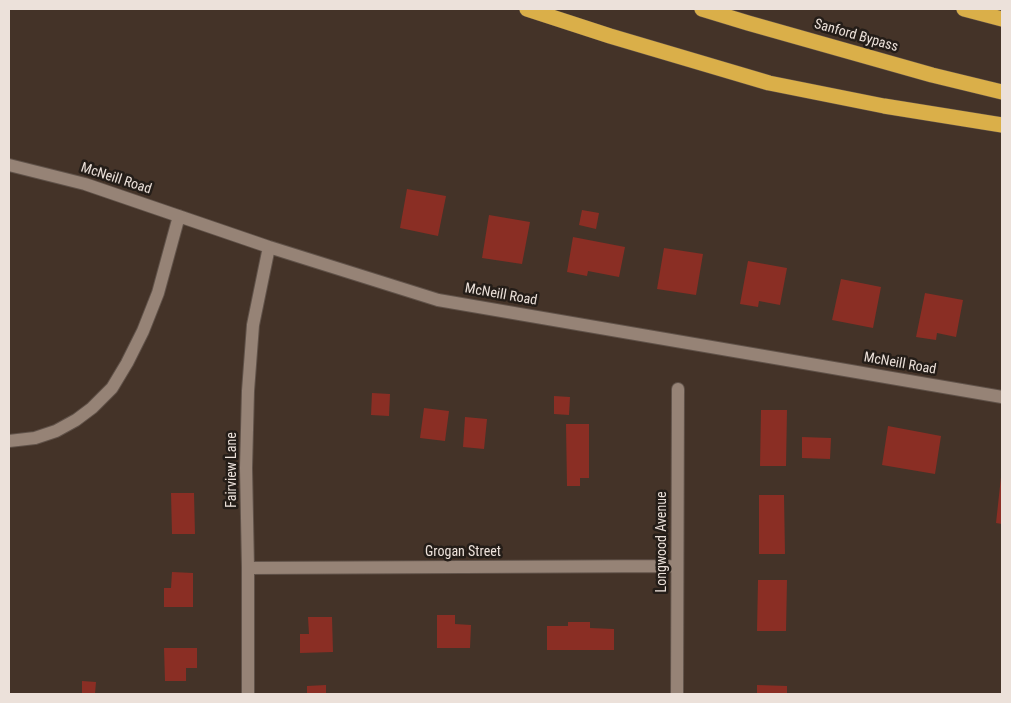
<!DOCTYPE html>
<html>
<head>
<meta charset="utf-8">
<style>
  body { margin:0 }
  #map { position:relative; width:1011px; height:703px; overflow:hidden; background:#443328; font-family:"Roboto Condensed",sans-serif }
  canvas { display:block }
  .frame { position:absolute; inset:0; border:10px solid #ece1da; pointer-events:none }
</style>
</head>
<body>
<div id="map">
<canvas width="1011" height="703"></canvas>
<div class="frame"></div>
</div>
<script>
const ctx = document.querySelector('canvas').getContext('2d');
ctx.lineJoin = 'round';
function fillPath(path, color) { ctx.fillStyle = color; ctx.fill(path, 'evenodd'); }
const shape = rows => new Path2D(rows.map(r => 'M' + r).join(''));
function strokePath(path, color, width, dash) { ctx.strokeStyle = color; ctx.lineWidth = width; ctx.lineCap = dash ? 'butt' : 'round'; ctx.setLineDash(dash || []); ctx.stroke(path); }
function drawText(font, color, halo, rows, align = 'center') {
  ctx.font = font + ' "Roboto Condensed",sans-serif'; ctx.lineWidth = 5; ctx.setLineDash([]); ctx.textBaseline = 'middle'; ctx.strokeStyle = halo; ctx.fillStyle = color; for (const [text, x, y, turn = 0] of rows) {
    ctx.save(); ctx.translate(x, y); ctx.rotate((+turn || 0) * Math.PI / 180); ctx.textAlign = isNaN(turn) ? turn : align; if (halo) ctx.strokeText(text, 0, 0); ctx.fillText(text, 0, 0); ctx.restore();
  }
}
fillPath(shape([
  [407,189,446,196,438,236,400,228],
  [582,210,599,213,596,229,579,225],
  [489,215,530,222,522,264,482,258],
  [573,237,625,247,619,277,588,271,587,276,567,272],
  [664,248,703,254,696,295,657,289],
  [748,261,787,268,780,305,759,301,758,307,740,304],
  [841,279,881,287,873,328,832,320],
  [925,293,963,300,956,337,937,333,936,340,916,337],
  [372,393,390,394,389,416,371,415],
  [554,396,570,397,569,415,554,414],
  [424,408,449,411,445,441,420,438],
  [761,410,787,410,786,466,760,466],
  [465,417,487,419,484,449,463,447],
  [566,424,589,424,589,478,580,478,580,486,567,486],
  [888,426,941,436,935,474,882,465],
  [802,437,831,438,830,459,802,458],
  [1001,477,1002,477,1002,524,996,523],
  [171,493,194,493,195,534,172,534],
  [759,495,784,495,785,554,759,554],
  [172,572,193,573,193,607,164,607,164,588,171,588],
  [758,580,787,580,786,631,757,631],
  [437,615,455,615,455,624,471,625,470,648,437,648],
  [308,617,332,617,333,652,300,653,300,634,309,634],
  [568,622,590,622,590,628,614,629,614,650,547,650,547,626,568,626],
  [164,648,197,648,197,668,186,668,186,681,165,681],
  [82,681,96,682,95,694,82,694],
  [326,685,326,694,307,694,307,686],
  [757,685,787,686,787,694,757,694]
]), '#8a2e24');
const minor = shape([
  [9,165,85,184,269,247,438,300,1002,397],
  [9,441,35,438,56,431,76,420,92,408,112,388,127,363,143,331,158,293,179,216],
  [248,568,677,566],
  [248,694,248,568,246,468,248,391,253,325,269,247],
  [677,694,678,389]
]);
const highway = shape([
  [527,9,610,36,769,83,884,106,1002,125],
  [702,9,748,23,932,75,1002,92],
  [964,9,1002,19]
]);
strokePath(minor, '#605249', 14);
strokePath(highway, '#605249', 16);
strokePath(minor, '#968376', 12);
strokePath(highway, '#daaf49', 15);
drawText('14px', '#ece1da', '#241d18', [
  ["Sanford Bypass",856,36,16],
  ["McNeill Road",116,179,18],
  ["McNeill Road",501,295,10],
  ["McNeill Road",900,364,10],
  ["Fairview Lane",232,470,-90],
  ["Longwood Avenue",662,542,-90],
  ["Grogan Street",463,552]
]);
</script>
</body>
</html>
